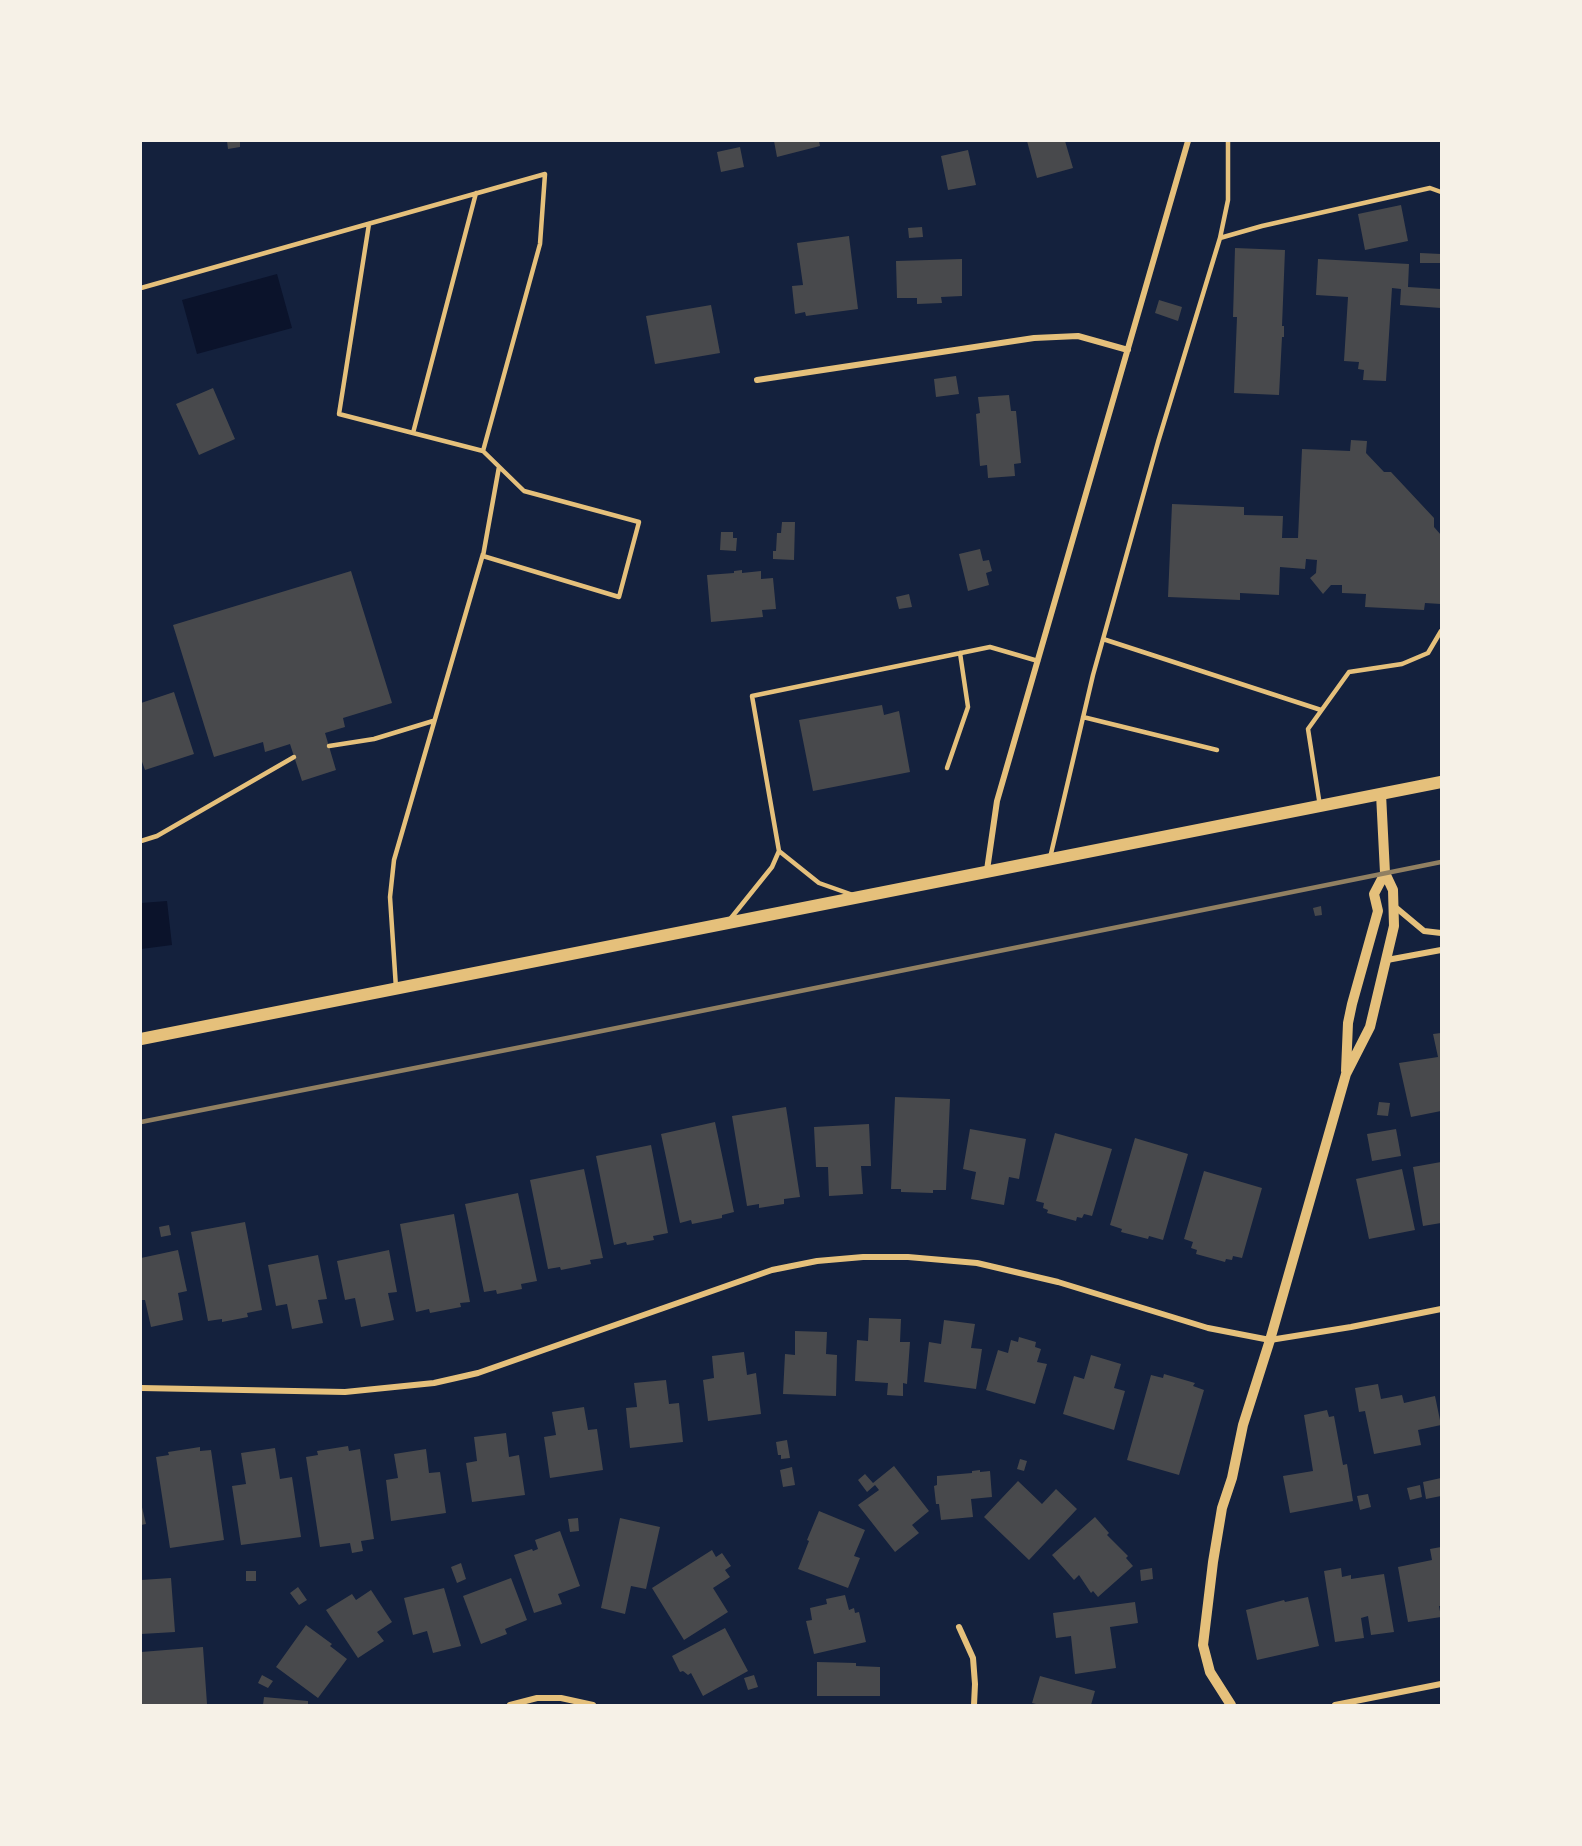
<!DOCTYPE html>
<html>
<head>
<meta charset="utf-8">
<style>
  body { margin:0 }
  #map { position:relative; width:1582px; height:1846px; overflow:hidden; background:#14213d; font-family:Ubuntu,sans-serif }
  canvas { display:block }
  .frame { position:absolute; inset:0; border:142px solid #f6f1e7; pointer-events:none }
</style>
</head>
<body>
<div id="map">
<canvas width="1582" height="1846"></canvas>
<div class="frame"></div>
</div>
<script>
const ctx = document.querySelector('canvas').getContext('2d');
ctx.lineJoin = 'round';
function fillPath(path, color) { ctx.fillStyle = color; ctx.fill(path, 'evenodd'); }
const shape = rows => new Path2D(rows.map(r => 'M' + r).join(''));
function strokePath(path, color, width, dash) { ctx.strokeStyle = color; ctx.lineWidth = width; ctx.lineCap = dash ? 'butt' : 'round'; ctx.setLineDash(dash || []); ctx.stroke(path); }
fillPath(shape([
  [277,274,292,328,197,354,182,300],
  [167,901,172,945,141,949,141,903]
]), '#0b132b');
fillPath(shape([
  [227,141,240,141,240,147,228,149],
  [774,141,819,141,820,146,777,157],
  [1027,141,1065,141,1073,168,1037,178],
  [740,147,744,167,721,172,717,152],
  [968,150,976,185,948,190,941,156],
  [1401,205,1408,241,1365,250,1358,214],
  [922,227,923,237,909,238,908,228],
  [849,236,858,309,806,316,805,312,795,314,792,286,803,285,797,243],
  [1235,248,1285,250,1282,326,1284,326,1284,337,1282,337,1279,395,1234,393,1237,317,1233,317],
  [1420,253,1441,254,1441,263,1420,263],
  [962,259,962,296,941,297,942,303,917,304,917,298,897,298,896,261],
  [1318,259,1409,264,1408,287,1441,289,1441,308,1400,305,1401,289,1392,288,1386,381,1363,380,1364,370,1358,369,1359,362,1344,361,1348,297,1316,295],
  [1159,300,1182,307,1178,321,1155,313],
  [711,305,720,353,655,364,646,316],
  [956,376,959,394,936,397,934,379],
  [213,388,235,439,199,455,176,404],
  [1009,395,1011,411,1016,411,1021,463,1014,464,1015,476,988,478,987,465,980,466,976,414,980,413,978,397],
  [1351,440,1367,441,1366,453,1384,472,1391,472,1434,518,1434,527,1441,535,1441,604,1425,603,1424,610,1365,607,1366,594,1342,593,1342,585,1331,585,1323,594,1310,578,1316,573,1317,560,1306,559,1305,569,1280,567,1279,595,1240,593,1240,600,1168,597,1172,504,1244,507,1244,515,1283,516,1282,538,1298,538,1302,449,1350,451],
  [782,522,795,522,794,560,773,559,773,551,776,551,777,533,781,533],
  [721,532,733,532,733,538,737,538,736,551,720,550],
  [980,549,983,561,989,560,992,571,986,573,989,585,968,591,959,554],
  [742,570,742,573,761,571,761,579,773,578,776,609,762,610,763,617,711,622,707,575,734,573,734,571],
  [351,571,392,703,343,718,345,727,325,733,336,770,302,781,290,744,265,752,263,742,214,757,173,625],
  [909,594,912,607,899,609,896,597],
  [174,692,194,754,145,770,141,759,141,703],
  [882,705,884,715,899,711,910,772,813,791,799,720],
  [1321,906,1322,915,1315,916,1313,908],
  [1441,1033,1441,1111,1411,1117,1399,1063,1438,1057,1433,1034],
  [895,1097,950,1099,946,1190,933,1190,933,1193,901,1192,901,1189,891,1189],
  [1379,1102,1390,1103,1388,1116,1377,1115],
  [786,1107,800,1197,784,1199,784,1204,759,1208,759,1204,747,1206,732,1116],
  [715,1122,734,1212,722,1215,722,1218,692,1224,691,1220,680,1223,661,1134],
  [869,1124,871,1166,861,1166,863,1194,829,1196,828,1167,816,1167,814,1127],
  [970,1129,1026,1139,1019,1179,1009,1177,1004,1205,971,1199,976,1172,963,1169],
  [1396,1129,1401,1156,1372,1161,1367,1134],
  [1055,1133,1112,1149,1092,1216,1084,1214,1082,1218,1077,1217,1076,1221,1047,1213,1048,1210,1043,1208,1044,1203,1036,1201],
  [1135,1138,1188,1154,1163,1240,1149,1236,1148,1239,1121,1232,1122,1229,1110,1225],
  [651,1145,668,1233,653,1236,654,1240,627,1245,626,1242,614,1245,596,1156],
  [1441,1162,1441,1223,1423,1226,1413,1167],
  [584,1169,603,1258,590,1260,591,1264,561,1270,560,1267,548,1269,530,1180],
  [1402,1169,1415,1230,1369,1239,1356,1179],
  [1204,1171,1262,1188,1242,1258,1233,1256,1232,1260,1226,1259,1225,1262,1196,1254,1197,1250,1191,1248,1193,1242,1184,1239],
  [518,1193,537,1281,521,1284,522,1289,497,1294,496,1290,484,1292,465,1204],
  [454,1214,470,1302,460,1303,461,1307,430,1313,429,1309,416,1312,400,1224],
  [245,1222,262,1310,247,1313,248,1317,222,1322,222,1319,208,1321,191,1232],
  [169,1225,171,1235,161,1237,159,1227],
  [178,1250,187,1291,178,1293,183,1320,151,1327,145,1300,141,1300,141,1258],
  [389,1250,397,1292,388,1293,394,1320,361,1327,355,1298,345,1300,337,1261],
  [318,1255,327,1299,318,1300,323,1323,292,1329,287,1304,276,1306,268,1265],
  [869,1318,901,1319,900,1342,910,1342,907,1384,903,1383,903,1396,887,1395,888,1383,855,1381,857,1340,868,1341],
  [944,1320,975,1324,971,1348,982,1349,976,1389,924,1382,929,1342,941,1344],
  [795,1331,827,1332,826,1354,837,1355,836,1396,783,1394,785,1354,795,1355],
  [1019,1337,1036,1342,1035,1347,1041,1349,1037,1362,1047,1364,1035,1404,986,1390,998,1350,1008,1353,1011,1340,1018,1342],
  [744,1352,747,1375,756,1373,761,1414,708,1421,703,1380,714,1378,712,1356],
  [1091,1355,1121,1364,1114,1388,1125,1391,1114,1430,1063,1414,1074,1376,1084,1379],
  [1164,1374,1195,1383,1193,1386,1204,1390,1179,1475,1127,1460,1151,1375,1163,1378],
  [666,1380,669,1404,679,1403,683,1442,630,1448,626,1408,637,1407,634,1383],
  [1378,1384,1381,1399,1402,1395,1404,1403,1435,1396,1441,1425,1418,1430,1421,1445,1374,1454,1365,1411,1359,1412,1355,1388],
  [584,1407,588,1430,597,1429,603,1470,550,1478,544,1437,556,1435,552,1412],
  [1327,1410,1329,1417,1334,1416,1343,1465,1347,1464,1353,1501,1290,1513,1283,1476,1313,1471,1304,1415],
  [506,1433,509,1457,519,1455,525,1495,472,1502,466,1463,477,1461,474,1437],
  [787,1440,790,1458,781,1459,781,1455,778,1455,776,1442],
  [348,1446,349,1451,360,1449,374,1539,361,1541,363,1551,352,1553,350,1543,320,1547,306,1457,318,1455,317,1451],
  [200,1447,200,1451,211,1450,224,1540,170,1548,156,1457,169,1455,168,1452],
  [275,1448,280,1479,292,1477,301,1537,241,1545,232,1486,246,1484,241,1453],
  [426,1449,429,1473,440,1472,446,1513,391,1521,386,1480,398,1478,394,1454],
  [1020,1459,1027,1461,1024,1471,1017,1469],
  [894,1466,929,1511,912,1525,919,1533,895,1552,858,1505,879,1490,875,1485,867,1492,858,1480,865,1474,873,1483],
  [792,1467,795,1485,783,1487,780,1470],
  [980,1470,980,1472,990,1471,992,1497,971,1499,973,1517,941,1520,939,1504,936,1504,934,1486,937,1485,937,1476,972,1473,972,1471],
  [1441,1478,1441,1496,1426,1499,1423,1482],
  [1018,1481,1042,1504,1056,1489,1077,1509,1029,1560,984,1517],
  [1420,1485,1422,1497,1410,1500,1407,1488],
  [1368,1494,1371,1507,1360,1510,1357,1496],
  [141,1503,146,1524,141,1525],
  [819,1511,865,1530,854,1556,860,1558,848,1588,798,1569,809,1541,807,1540],
  [1095,1517,1109,1533,1107,1535,1128,1556,1126,1558,1133,1566,1098,1597,1093,1591,1091,1593,1079,1575,1074,1580,1052,1555],
  [578,1518,579,1531,570,1532,568,1519],
  [620,1518,660,1527,646,1589,631,1586,625,1614,601,1608],
  [560,1531,580,1586,558,1594,562,1604,534,1613,514,1555,532,1549,533,1551,538,1549,535,1540],
  [1441,1547,1441,1606,1439,1606,1441,1617,1408,1622,1398,1567,1432,1560,1430,1549],
  [712,1550,716,1557,722,1553,731,1566,725,1570,730,1577,713,1588,728,1612,684,1640,652,1588],
  [461,1563,466,1579,457,1583,451,1567],
  [1152,1568,1153,1579,1141,1581,1140,1570],
  [1341,1568,1342,1577,1351,1575,1351,1579,1384,1574,1394,1632,1371,1635,1368,1616,1361,1618,1364,1638,1335,1642,1324,1571],
  [246,1571,256,1571,256,1581,246,1581],
  [171,1578,175,1632,141,1634,141,1580],
  [511,1578,527,1620,505,1629,507,1634,481,1644,463,1596],
  [298,1587,307,1600,299,1605,290,1593],
  [444,1588,461,1646,433,1653,427,1631,413,1635,404,1598],
  [371,1590,392,1622,377,1632,384,1641,358,1658,326,1610,352,1594,356,1600],
  [845,1595,849,1610,854,1608,855,1613,859,1612,866,1642,814,1654,806,1621,812,1620,810,1608,827,1604,826,1599],
  [1308,1597,1319,1646,1257,1660,1246,1610,1284,1600,1285,1602],
  [1135,1602,1138,1623,1110,1627,1116,1668,1075,1674,1071,1636,1056,1638,1053,1613],
  [306,1625,332,1644,330,1646,347,1659,318,1698,276,1667],
  [725,1628,748,1671,703,1696,691,1673,688,1675,683,1671,680,1672,672,1656],
  [203,1647,207,1704,141,1705,141,1652],
  [817,1662,856,1663,856,1666,880,1667,880,1696,817,1696],
  [262,1675,273,1681,268,1688,258,1683],
  [754,1675,758,1687,748,1690,744,1678],
  [1040,1676,1095,1691,1091,1705,1040,1705,1032,1703],
  [264,1697,308,1701,308,1705,263,1705]
]), '#48494c');
strokePath(shape([
  [1220,238,1228,200,1228,141],
  [141,288,545,174,540,244,483,451,339,414,369,224],
  [413,433,476,193],
  [483,451,524,491,639,522,619,597,483,556,499,467],
  [1103,639,1321,710],
  [1083,717,1217,750],
  [329,746,374,739,433,721],
  [947,768,968,707,960,653],
  [1320,806,1308,729,1349,672,1402,664,1428,653,1441,631],
  [141,841,157,836,294,757],
  [779,851,819,883,853,895],
  [1050,858,1093,675,1158,442,1220,238,1262,226,1430,188,1441,192],
  [731,918,772,867,779,851,752,696,990,647,1038,661],
  [396,988,390,897,394,860,483,554]
]), '#e5c07b', 4.5);
strokePath(shape([
  [757,380,1034,338,1078,336,1128,350],
  [987,870,997,801,1188,141],
  [1394,906,1424,931,1441,933],
  [1387,960,1441,950],
  [141,1388,345,1392,434,1383,478,1373,772,1270,817,1261,863,1257,908,1257,977,1263,1058,1282,1208,1328,1270,1340,1351,1327,1441,1309],
  [959,1627,973,1658,975,1684,974,1705],
  [510,1705,537,1698,561,1698,593,1705],
  [1335,1705,1441,1684]
]), '#e5c07b', 6);
strokePath(shape([
  [1346,1071,1348,1023,1352,1004,1378,911,1374,894,1385,873,1381,794],
  [1231,1705,1210,1672,1203,1645,1213,1562,1222,1508,1232,1478,1243,1425,1270,1340,1346,1074,1370,1027,1394,926,1393,890,1385,873]
]), '#e5c07b', 10);
strokePath(shape([
  [141,1039,1441,782]
]), '#e5c07b', 12);
strokePath(shape([
  [141,1122,562,1039,1441,862]
]), '#918062', 4.5);
</script>
</body>
</html>
